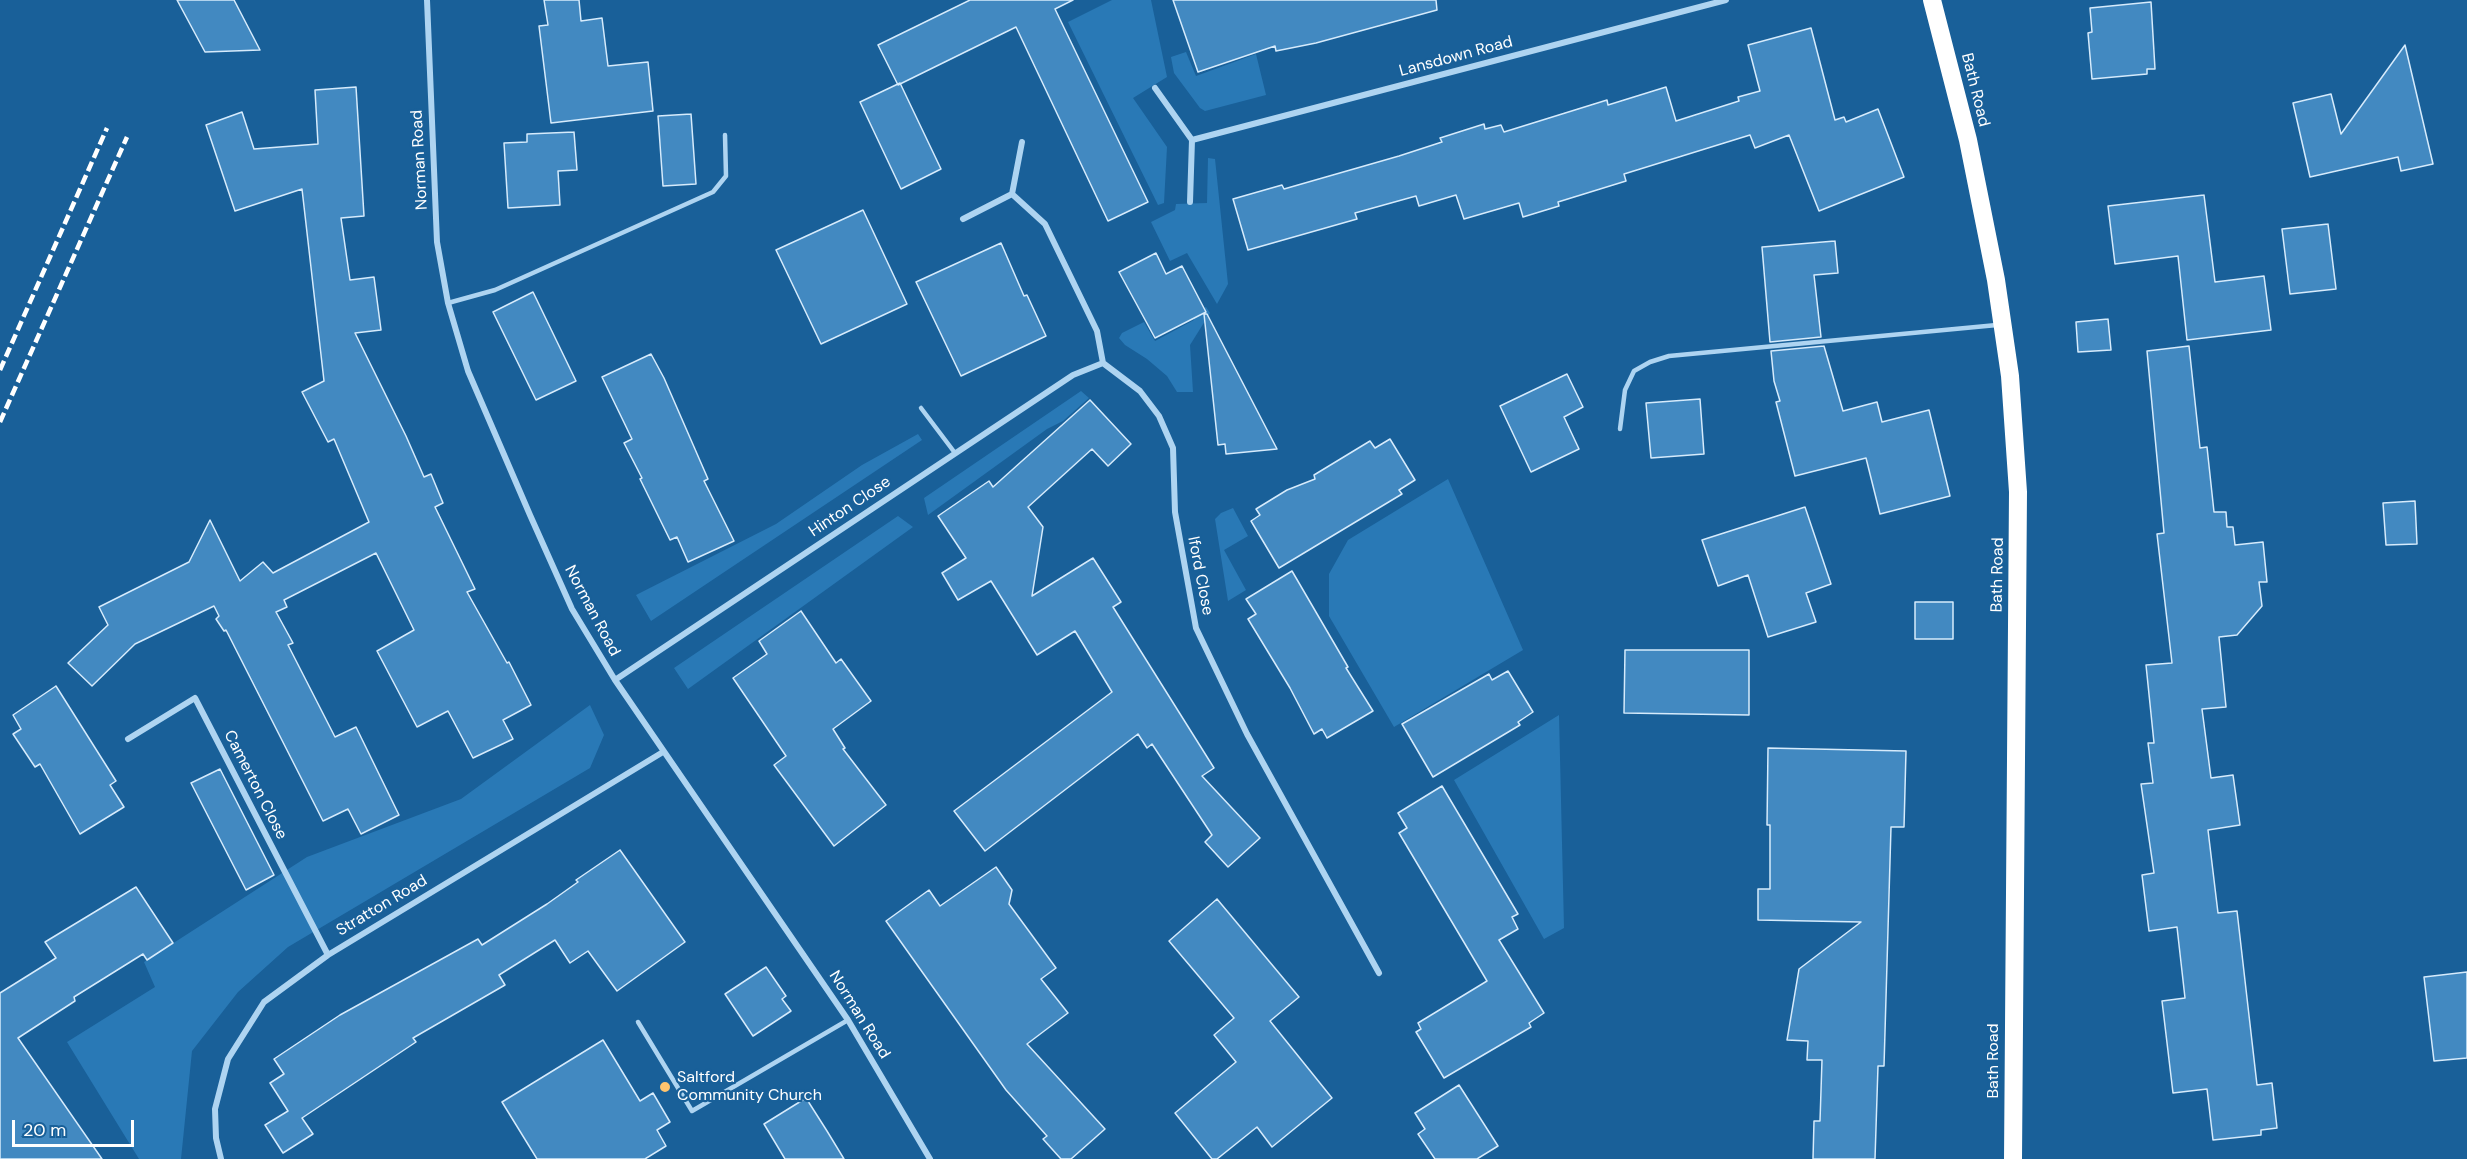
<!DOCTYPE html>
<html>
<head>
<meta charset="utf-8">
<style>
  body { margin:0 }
  #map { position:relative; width:2467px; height:1159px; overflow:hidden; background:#196099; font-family:"DM Sans",sans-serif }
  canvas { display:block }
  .scale { position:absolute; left:12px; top:1120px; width:122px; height:27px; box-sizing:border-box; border:3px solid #fff; border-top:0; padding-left:8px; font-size:18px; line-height:21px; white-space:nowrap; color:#fff; -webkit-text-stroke:4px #196099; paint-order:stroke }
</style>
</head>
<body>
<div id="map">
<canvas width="2467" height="1159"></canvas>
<div class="scale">20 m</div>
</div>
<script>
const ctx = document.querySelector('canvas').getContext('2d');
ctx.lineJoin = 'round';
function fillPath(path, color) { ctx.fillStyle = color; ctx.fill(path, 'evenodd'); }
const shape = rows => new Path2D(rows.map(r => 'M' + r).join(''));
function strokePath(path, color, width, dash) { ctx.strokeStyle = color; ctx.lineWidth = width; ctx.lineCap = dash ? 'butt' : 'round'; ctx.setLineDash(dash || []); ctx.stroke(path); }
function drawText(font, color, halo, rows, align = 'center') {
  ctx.font = font + ' "DM Sans",sans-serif'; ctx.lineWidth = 4.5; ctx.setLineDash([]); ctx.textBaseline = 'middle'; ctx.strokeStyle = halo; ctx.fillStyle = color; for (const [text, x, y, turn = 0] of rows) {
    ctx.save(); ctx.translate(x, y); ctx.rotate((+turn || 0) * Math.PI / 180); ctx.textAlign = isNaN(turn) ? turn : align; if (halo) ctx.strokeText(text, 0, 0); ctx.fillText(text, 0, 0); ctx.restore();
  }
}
fillPath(shape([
  [1112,0,1151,0,1167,77,1133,98,1167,147,1164,203,1158,205,1068,22],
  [1186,52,1196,76,1256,54,1266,95,1205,111,1200,108,1174,73,1171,57],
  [1208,158,1215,159,1228,284,1217,304,1187,253,1170,261,1151,222,1175,210,1176,204,1207,203],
  [1206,307,1210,313,1190,345,1193,392,1177,392,1167,376,1147,359,1125,345,1119,338,1122,333,1144,322,1155,341,1194,320,1193,315],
  [1081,391,1089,398,1063,421,1047,429,928,515,924,498],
  [918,434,922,440,651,621,636,595,776,524,862,465],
  [1448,479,1523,650,1394,727,1329,616,1329,574,1348,540],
  [1233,508,1248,536,1224,550,1246,590,1228,601,1215,519,1221,513],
  [898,516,913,527,688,689,674,668],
  [590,705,604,735,590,768,288,947,238,992,192,1051,181,1159,139,1159,67,1042,155,987,144,962,307,857,461,799],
  [1559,715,1564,928,1544,939,1454,780]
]), '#2979b6');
const building = shape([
  [177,0,234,0,260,50,205,52,177,0],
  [544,0,579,0,581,21,602,18,608,66,648,62,653,111,551,123,539,26,548,25,544,0],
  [970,0,1073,0,1055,9,1148,202,1108,221,1016,27,898,85,878,45,970,0],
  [1173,0,1436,0,1437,10,1316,43,1276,51,1275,46,1198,72,1173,0],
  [2151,2,2155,69,2147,69,2147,74,2092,79,2088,33,2092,32,2090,8,2151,2],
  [1811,28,1835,120,1844,117,1846,122,1878,109,1904,177,1819,211,1789,135,1755,148,1750,135,1624,174,1626,181,1558,202,1559,206,1523,217,1519,203,1464,219,1456,195,1419,206,1416,196,1355,213,1357,219,1248,250,1233,199,1282,185,1284,189,1399,156,1442,142,1440,138,1484,124,1485,129,1501,125,1504,132,1607,100,1608,105,1666,87,1676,121,1739,101,1738,97,1760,91,1748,45,1811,28],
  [2405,45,2433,164,2401,171,2398,157,2310,177,2293,103,2331,94,2341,134,2405,45],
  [900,83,941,169,901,189,860,102,900,83],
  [356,87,364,216,341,218,350,280,374,277,381,330,355,333,406,436,424,477,431,474,443,503,435,507,475,589,467,592,507,663,509,662,531,705,503,720,513,739,473,758,448,711,417,727,377,651,414,630,376,553,284,600,287,607,276,612,293,643,288,645,335,737,356,727,399,815,361,834,348,809,323,821,226,630,224,631,216,619,219,616,214,606,135,644,92,686,68,663,108,625,99,607,189,562,210,520,240,581,263,562,273,573,369,522,334,439,328,442,302,392,324,381,302,189,235,211,206,125,242,112,254,149,318,144,315,90,356,87],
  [691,114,696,184,663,186,658,116,691,114],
  [574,132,577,170,558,171,560,205,508,208,504,143,527,142,527,134,574,132],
  [2204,195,2215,282,2264,276,2271,330,2187,340,2178,256,2115,264,2108,206,2204,195],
  [863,210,907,304,821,344,776,250,863,210],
  [2328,224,2336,289,2290,294,2282,229,2328,224],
  [1835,241,1838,273,1814,275,1821,337,1770,342,1762,247,1835,241],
  [1001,243,1024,296,1027,295,1046,336,961,376,916,282,1001,243],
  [1156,253,1166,274,1182,266,1206,312,1155,338,1119,272,1156,253],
  [533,292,576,381,536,400,493,312,533,292],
  [1204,314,1207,314,1277,449,1226,454,1225,444,1218,445,1204,314],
  [2108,319,2111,350,2078,352,2076,322,2108,319],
  [1824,346,1843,411,1877,402,1882,422,1929,410,1950,496,1880,514,1866,458,1795,476,1776,402,1780,401,1774,381,1771,351,1824,346],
  [2189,346,2200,448,2207,447,2214,512,2226,512,2227,527,2233,527,2235,545,2263,542,2267,582,2259,582,2262,606,2237,635,2219,637,2226,707,2202,709,2211,778,2233,775,2240,825,2208,830,2218,913,2237,911,2257,1085,2272,1083,2277,1128,2261,1130,2261,1135,2213,1140,2207,1089,2173,1093,2162,1001,2185,998,2177,927,2149,931,2142,875,2154,873,2141,784,2153,783,2148,743,2154,743,2146,665,2172,663,2157,534,2164,533,2147,351,2189,346],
  [651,354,664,378,708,479,704,481,734,541,688,562,677,537,670,540,640,479,642,478,624,443,632,439,602,377,651,354],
  [1567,374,1583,407,1564,417,1579,449,1531,472,1500,406,1567,374],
  [1700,399,1704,454,1651,458,1646,403,1700,399],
  [1090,400,1131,444,1108,466,1092,449,1028,507,1043,527,1032,596,1093,558,1121,602,1113,607,1214,768,1202,776,1260,838,1228,867,1205,842,1212,835,1152,744,1147,748,1138,734,985,851,954,811,1112,692,1075,631,1037,655,991,581,958,600,942,573,966,558,938,516,989,481,993,487,1090,400],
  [1390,439,1415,480,1399,490,1402,494,1279,568,1251,521,1260,515,1256,509,1287,490,1315,479,1314,475,1370,441,1375,448,1390,439],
  [2415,501,2417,544,2386,545,2383,503,2415,501],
  [1805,507,1831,584,1806,593,1816,622,1768,637,1748,575,1718,586,1702,540,1805,507],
  [1292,571,1348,667,1346,668,1373,711,1327,738,1322,729,1314,734,1290,688,1248,619,1256,614,1246,599,1292,571],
  [1915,602,1953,602,1953,639,1915,639,1915,602],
  [801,611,836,663,841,659,871,701,833,729,845,748,843,749,886,805,834,846,774,765,786,756,733,678,767,654,759,641,801,611],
  [1625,650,1749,650,1749,715,1624,713,1625,650],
  [1508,671,1533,712,1518,722,1520,725,1433,777,1402,724,1489,674,1492,680,1508,671],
  [56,686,116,781,110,785,124,807,80,834,40,764,35,767,13,734,21,729,13,715,56,686],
  [1768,748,1906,751,1904,827,1891,827,1884,1066,1878,1066,1875,1159,1813,1159,1814,1121,1820,1121,1822,1060,1807,1060,1808,1041,1787,1040,1799,969,1861,922,1758,920,1758,889,1770,889,1770,825,1767,825,1768,748],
  [220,769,274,875,246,890,191,783,220,769],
  [1442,786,1518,914,1512,917,1518,929,1499,940,1544,1013,1529,1023,1531,1027,1444,1078,1416,1032,1421,1029,1418,1023,1487,981,1399,833,1407,828,1398,813,1442,786],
  [620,850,685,942,617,991,588,951,570,963,555,940,499,975,505,985,413,1038,416,1042,302,1118,313,1134,283,1153,265,1125,288,1111,270,1083,284,1074,274,1059,340,1015,478,939,482,945,547,904,578,882,576,880,620,850],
  [996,867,1012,890,1009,904,1056,968,1041,979,1068,1013,1027,1044,1105,1129,1071,1159,1061,1159,1043,1139,1047,1136,1006,1090,886,921,929,890,940,906,996,867],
  [136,887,173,943,147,960,143,954,74,997,75,1001,18,1038,102,1159,0,1159,0,993,56,958,45,942,136,887],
  [1217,899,1299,997,1270,1021,1332,1098,1272,1147,1257,1127,1217,1159,1212,1159,1175,1113,1236,1062,1214,1035,1234,1018,1169,941,1217,899],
  [766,967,786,996,782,999,791,1011,753,1036,725,994,766,967],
  [2467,972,2467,1058,2434,1061,2424,977,2467,972],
  [603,1040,640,1101,653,1093,670,1122,657,1130,666,1146,645,1159,537,1159,502,1102,603,1040],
  [1459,1085,1498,1146,1477,1159,1435,1159,1418,1134,1425,1129,1415,1113,1459,1085],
  [806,1098,827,1131,844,1159,785,1159,764,1124,806,1098]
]);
fillPath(building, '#4289c1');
strokePath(building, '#d6ebfc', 1.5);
strokePath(shape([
  [448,303,495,290,713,192,726,176,725,135],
  [921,408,955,453],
  [1620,429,1625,390,1634,371,1650,362,1669,356,1997,325],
  [638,1022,692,1111,848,1020]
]), '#aed4f1', 4.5);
strokePath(shape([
  [427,0,437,242,448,303,468,371,530,515,572,609,615,680,848,1020,930,1159],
  [1155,88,1192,140,1190,202],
  [1192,140,1726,0],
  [1012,194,1045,224,1097,331,1103,363,1140,391,1159,416,1173,448,1175,512,1196,628,1247,734,1379,973],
  [963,219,1012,194,1022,142],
  [615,680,1073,375,1103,363],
  [128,739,195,698,328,955],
  [221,1159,216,1138,215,1109,228,1059,264,1002,328,955,663,752]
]), '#aed4f1', 6);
strokePath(shape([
  [1932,0,1968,140,1996,280,2010,376,2018,492,2013,1159]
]), '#fff', 18);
strokePath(shape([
  [0,370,107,128],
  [0,422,127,137]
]), '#fff', 4.5, [10, 4.5]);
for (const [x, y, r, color] of [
  [665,1087,6,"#ffc46e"]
]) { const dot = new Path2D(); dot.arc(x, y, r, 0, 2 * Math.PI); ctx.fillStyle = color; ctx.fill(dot); strokePath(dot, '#196099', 2); }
drawText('16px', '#fff', '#196099', [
  ["Lansdown Road",1456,57,-15],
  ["Bath Road",1975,90,76],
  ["Norman Road",420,160,-93],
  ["Hinton Close",850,507,-34],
  ["Bath Road",1998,575,-89],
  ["Iford Close",1200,576,79],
  ["Norman Road",592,611,62],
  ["Camerton Close",255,785,63],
  ["Stratton Road",382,906,-31],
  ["Norman Road",859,1015,58],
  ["Bath Road",1994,1061,-90]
]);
drawText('16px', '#fff', '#196099', [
  ["Saltford",677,1078],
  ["Community Church",677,1096]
], 'left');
</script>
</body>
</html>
